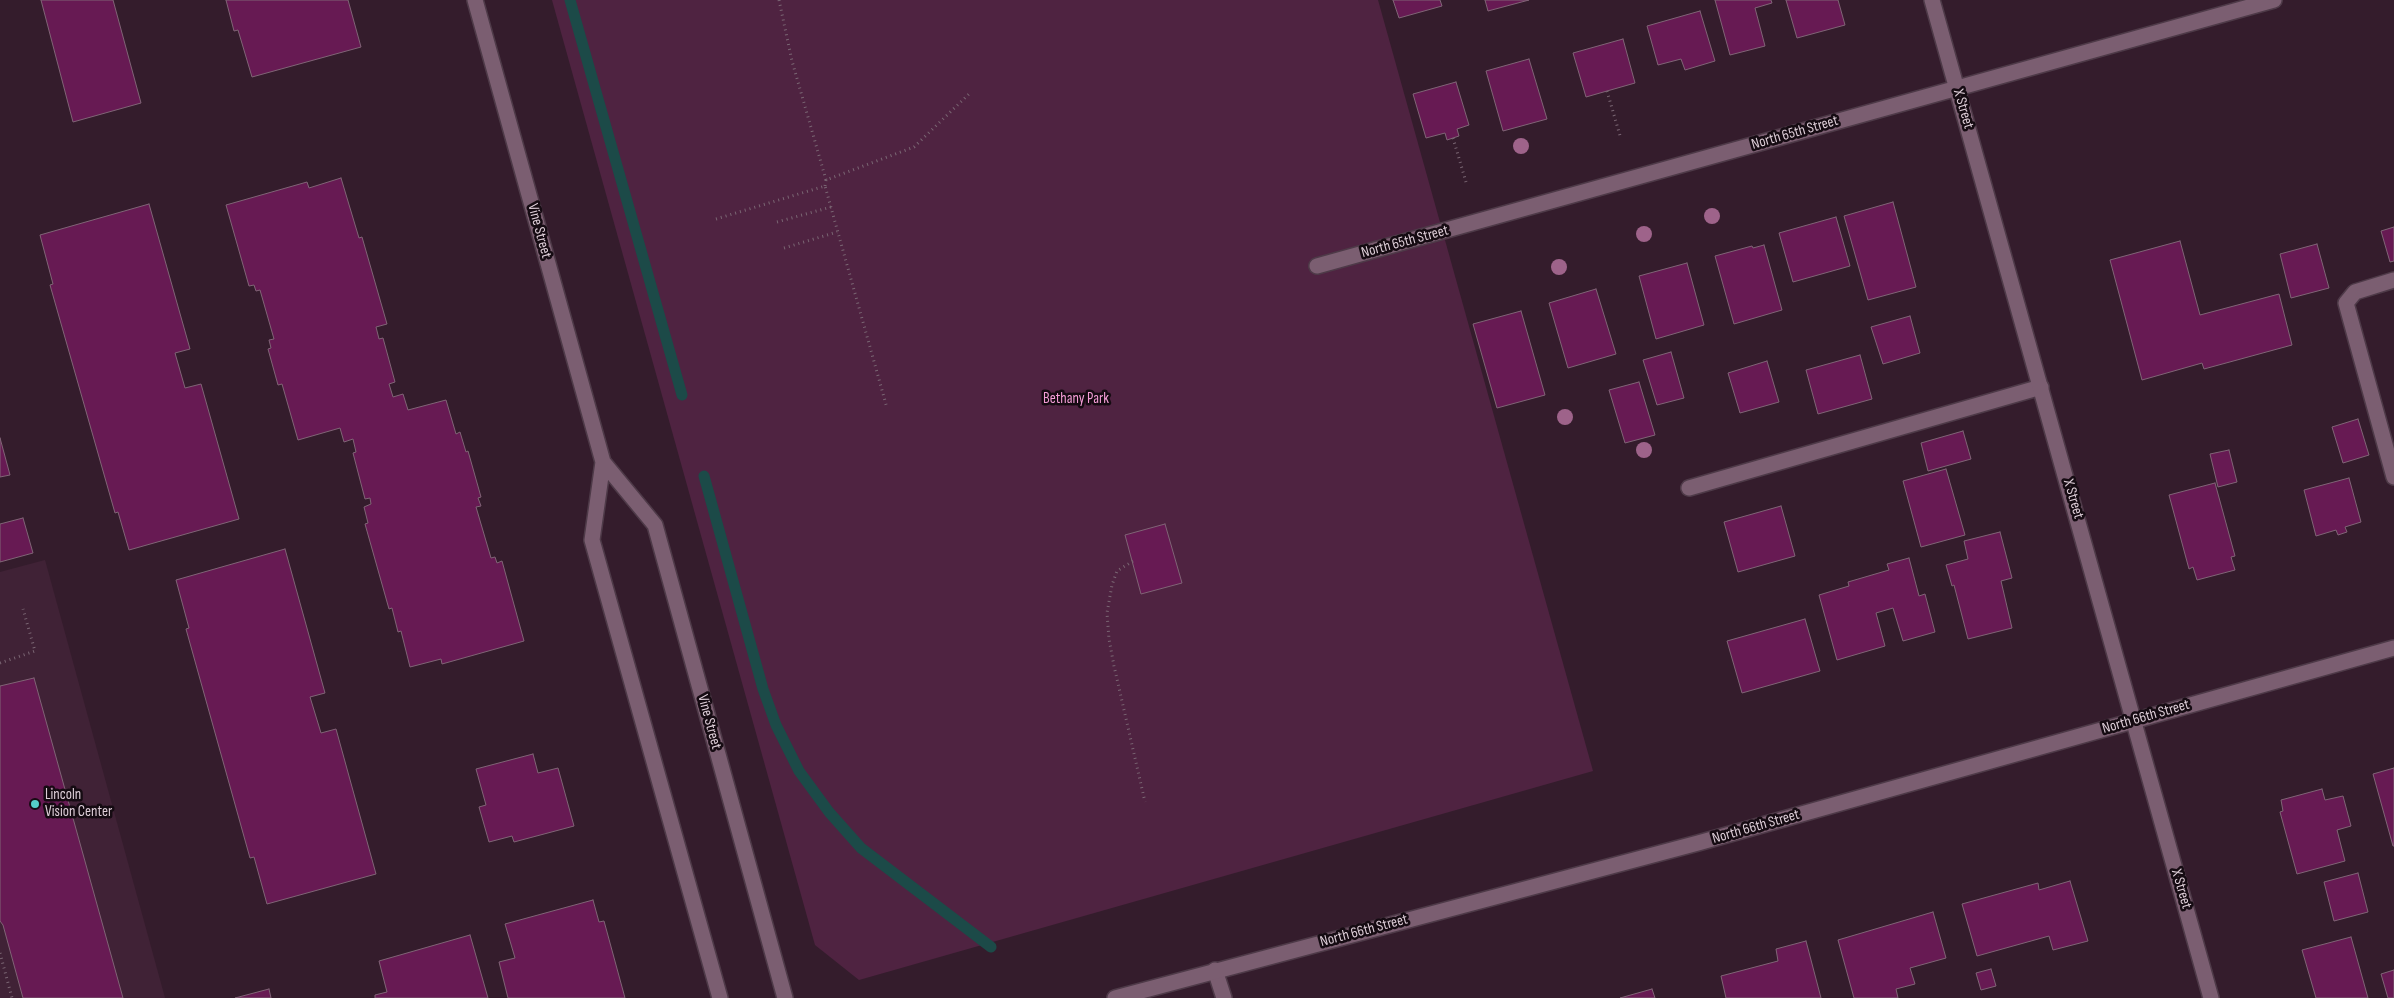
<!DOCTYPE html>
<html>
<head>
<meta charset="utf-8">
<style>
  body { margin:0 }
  canvas { display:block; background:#341c2c }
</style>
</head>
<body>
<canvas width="2394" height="998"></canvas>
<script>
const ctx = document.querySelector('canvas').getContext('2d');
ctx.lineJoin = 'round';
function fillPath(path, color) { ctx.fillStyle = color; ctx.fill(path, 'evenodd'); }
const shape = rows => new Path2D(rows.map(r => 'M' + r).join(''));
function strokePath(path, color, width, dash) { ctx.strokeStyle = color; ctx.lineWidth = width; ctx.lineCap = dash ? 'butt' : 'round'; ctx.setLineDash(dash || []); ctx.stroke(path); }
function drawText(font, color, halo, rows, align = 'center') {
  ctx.font = font + ' "Sofia Sans Condensed",sans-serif'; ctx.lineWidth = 5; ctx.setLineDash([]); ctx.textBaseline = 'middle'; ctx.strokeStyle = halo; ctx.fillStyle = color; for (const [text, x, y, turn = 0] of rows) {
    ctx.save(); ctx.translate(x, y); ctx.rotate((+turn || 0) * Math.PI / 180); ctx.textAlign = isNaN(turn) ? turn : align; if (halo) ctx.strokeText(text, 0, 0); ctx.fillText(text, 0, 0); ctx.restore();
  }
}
fillPath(shape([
  [45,560,165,998,0,998,0,572]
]), '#402236');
fillPath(shape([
  [552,0,1378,0,1593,771,859,980,815,945]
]), '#4f2341');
strokePath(shape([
  [570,0,682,395],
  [704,476,763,689,776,725,799,771,829,812,861,848,991,947]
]), '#1c4a48', 11);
const building = shape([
  [41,0,113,0,141,103,73,122,41,0],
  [226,0,348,0,361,47,252,77,238,30,234,31,226,0],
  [1393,0,1440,0,1442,6,1399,18,1393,0],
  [1485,0,1529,0,1488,11,1485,0],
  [1715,0,1771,0,1772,3,1755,8,1765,46,1730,55,1715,0],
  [1786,0,1838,0,1845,25,1797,38,1786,0],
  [1700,11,1715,61,1685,70,1681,59,1658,65,1647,26,1700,11],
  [1623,39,1635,83,1586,97,1573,53,1623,39],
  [1529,59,1547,119,1503,131,1486,71,1529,59],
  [1456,82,1469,125,1457,129,1459,136,1447,140,1445,133,1426,138,1413,94,1456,82],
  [341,178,359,238,362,237,387,324,376,327,379,339,383,338,395,382,389,384,393,397,403,394,408,410,446,400,456,434,460,432,466,452,468,451,481,497,478,498,481,506,476,507,491,558,495,557,497,563,502,561,524,641,442,664,441,659,410,667,401,631,398,632,392,608,389,609,365,524,368,523,364,507,371,504,370,498,365,499,353,453,356,452,353,439,344,442,340,428,298,440,282,384,278,385,268,349,271,348,269,340,274,339,260,290,256,291,254,285,249,286,226,205,307,182,309,188,341,178],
  [1893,202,1916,287,1868,300,1844,216,1893,202],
  [149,204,190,349,175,353,185,388,201,384,239,519,129,550,118,512,115,513,50,285,53,284,40,235,149,204],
  [1836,217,1850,266,1793,282,1779,233,1836,217],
  [2394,227,2394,261,2390,262,2381,231,2394,227],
  [2180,241,2200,315,2279,294,2292,345,2204,369,2202,363,2142,380,2110,260,2180,241],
  [2317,244,2329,288,2291,298,2280,254,2317,244],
  [1764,245,1782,310,1734,324,1715,256,1752,246,1753,248,1764,245],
  [1687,263,1704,325,1656,339,1639,276,1687,263],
  [1596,289,1616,354,1568,368,1549,303,1596,289],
  [1521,311,1545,395,1497,408,1473,324,1521,311],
  [1910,316,1920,353,1883,364,1871,327,1910,316],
  [1671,352,1684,398,1657,405,1643,360,1671,352],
  [1860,355,1872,399,1818,414,1806,370,1860,355],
  [1767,361,1779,402,1740,413,1728,373,1767,361],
  [1639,382,1655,435,1625,443,1609,390,1639,382],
  [2358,419,2369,455,2343,463,2332,427,2358,419],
  [1963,431,1971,459,1928,471,1921,443,1963,431],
  [0,438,10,475,0,477,0,438],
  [2229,450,2237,482,2218,487,2210,454,2229,450],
  [1946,469,1965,535,1921,547,1903,481,1946,469],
  [2349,478,2361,522,2345,527,2347,532,2338,535,2336,530,2316,536,2304,490,2349,478],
  [2215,483,2235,556,2231,557,2235,570,2197,580,2193,567,2189,569,2169,495,2215,483],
  [1781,506,1795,556,1738,572,1724,522,1781,506],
  [23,518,33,553,0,562,0,524,23,518],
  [1165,524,1182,583,1141,594,1125,535,1165,524],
  [2000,532,2012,578,2001,581,2012,628,1968,639,1954,585,1952,586,1946,565,1968,559,1964,541,2000,532],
  [285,549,325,693,310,697,321,733,336,729,376,874,267,904,254,857,250,858,186,629,189,628,176,580,285,549],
  [1909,558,1919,596,1925,594,1935,632,1903,641,1893,608,1876,613,1885,646,1837,660,1819,595,1849,586,1848,582,1889,570,1887,564,1909,558],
  [1805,619,1820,671,1742,693,1727,641,1805,619],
  [34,678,123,998,23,998,3,925,0,921,0,686,34,678],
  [533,754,538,773,558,768,574,826,514,842,512,836,489,842,479,807,486,805,476,769,533,754],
  [2394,768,2394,846,2393,846,2373,774,2394,768],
  [2322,789,2325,800,2343,796,2351,826,2337,830,2345,861,2297,874,2280,812,2283,811,2281,800,2322,789],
  [2358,873,2368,912,2334,921,2324,882,2358,873],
  [2070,881,2088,941,2053,950,2049,936,1977,956,1962,904,2038,883,2039,890,2070,881],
  [593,900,599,922,604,921,625,998,508,998,499,962,515,958,505,924,593,900],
  [1933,912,1946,958,1910,968,1915,984,1896,989,1898,998,1854,998,1838,940,1933,912],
  [470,935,488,998,375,998,375,995,387,992,379,961,470,935],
  [2351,937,2368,998,2316,998,2302,950,2351,937],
  [1806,941,1821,998,1726,998,1721,976,1778,961,1776,949,1806,941],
  [1991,969,1996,986,1981,990,1976,973,1991,969],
  [2394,970,2394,998,2388,998,2381,974,2394,970],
  [269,989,271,998,235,998,269,989],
  [1652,989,1655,998,1620,998,1652,989]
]);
fillPath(building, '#671a53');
strokePath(building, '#806476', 1);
const lane = shape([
  [2394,280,2355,292,2346,303,2394,477],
  [1689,488,2041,387]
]);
const street = shape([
  [1932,0,2211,998],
  [1317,266,2274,0],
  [1215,970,1224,998]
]);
const secondary = shape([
  [475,0,603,462,592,540,720,998],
  [603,462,655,525,785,998],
  [1115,998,1698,843,2394,648]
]);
strokePath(lane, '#4e3a48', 18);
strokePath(street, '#4e3a48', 18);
strokePath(secondary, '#4e3a48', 18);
strokePath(shape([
  [779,0,792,61,826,180],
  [1607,91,1621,139],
  [1453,138,1466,182],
  [825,186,826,180,914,147,969,94],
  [716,219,825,186,887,408],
  [777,222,831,207],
  [784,248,837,232],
  [1133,561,1117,571,1112,585,1107,613,1109,639,1114,666,1145,802],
  [0,663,35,651,23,609],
  [0,953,12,998]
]), '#7a6673', 3, [1, 4]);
strokePath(lane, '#7b5e71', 15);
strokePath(street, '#7b5e71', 15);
strokePath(secondary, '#7b5e71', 15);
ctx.fillStyle = '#9e638a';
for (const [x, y] of [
  [1521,146],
  [1712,216],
  [1644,234],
  [1559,267],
  [1565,417],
  [1644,450]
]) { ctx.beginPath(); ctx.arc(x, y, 8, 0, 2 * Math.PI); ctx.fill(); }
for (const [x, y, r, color] of [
  [35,804,5,"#54cdc8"]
]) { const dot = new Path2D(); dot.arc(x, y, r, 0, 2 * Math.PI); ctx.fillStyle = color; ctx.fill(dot); strokePath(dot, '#150b12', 2); }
drawText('15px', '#deced8', '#150b12', [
  ["X Street",1963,109,74],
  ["North 65th Street",1795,133,-16],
  ["Vine Street",539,231,75],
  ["North 65th Street",1405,242,-15],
  ["X Street",2073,499,74],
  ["North 66th Street",2146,717,-16],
  ["Vine Street",709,722,75],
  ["North 66th Street",1756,827,-16],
  ["X Street",2181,889,74],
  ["North 66th Street",1364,931,-15]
]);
drawText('15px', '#f49dd7', '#150b12', [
  ["Bethany Park",1076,399]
]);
drawText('15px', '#deced8', '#150b12', [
  ["Lincoln",45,795],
  ["Vision Center",45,812]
], 'left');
</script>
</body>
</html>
